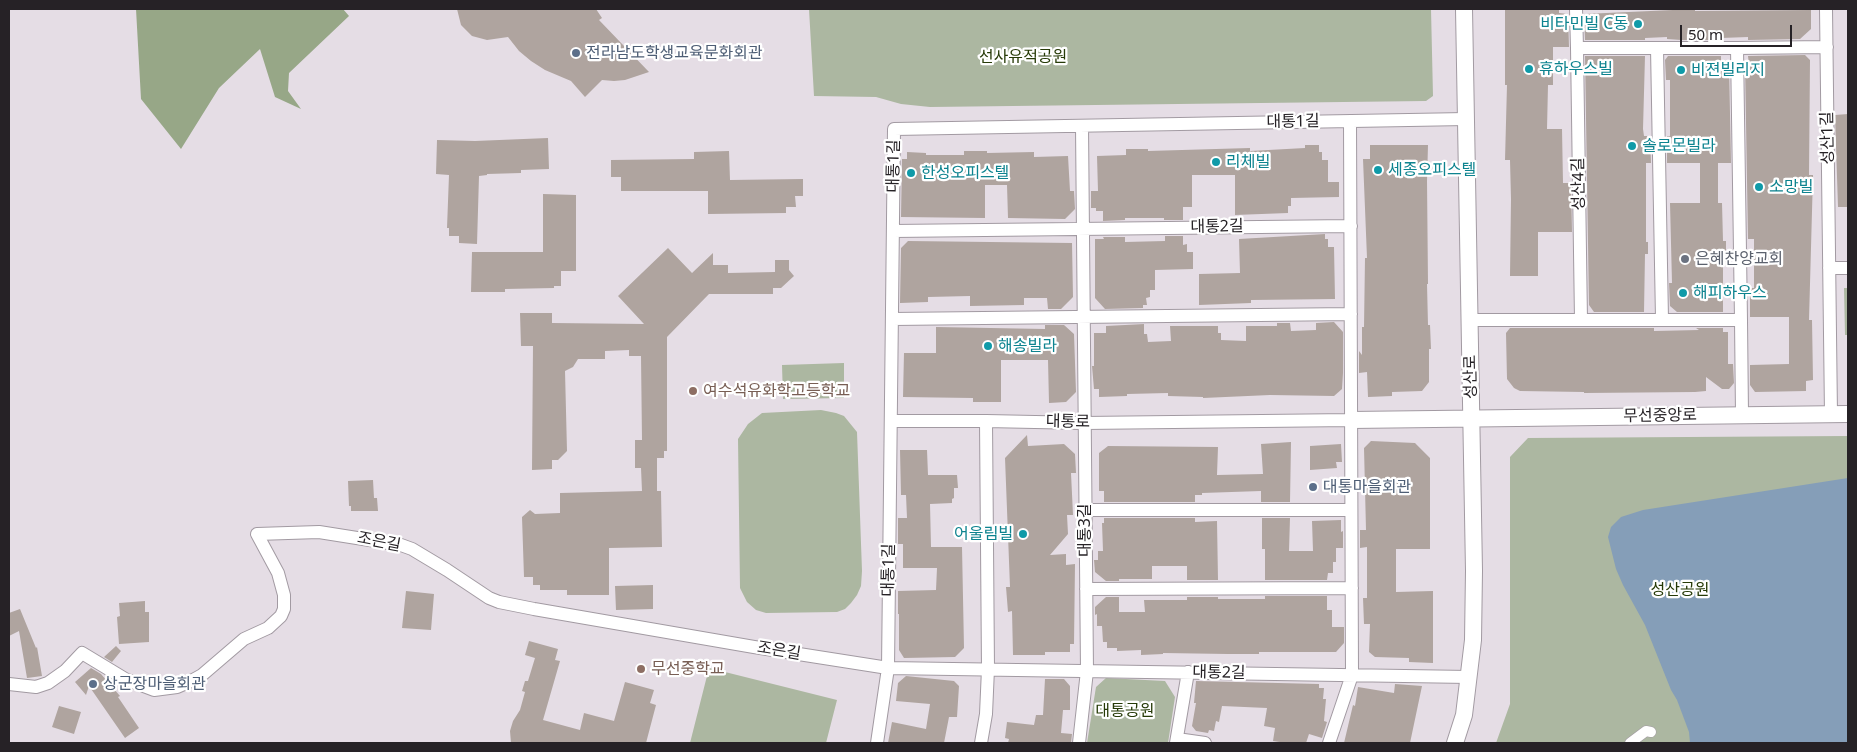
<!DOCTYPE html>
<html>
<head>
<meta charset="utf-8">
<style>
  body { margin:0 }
  #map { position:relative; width:1857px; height:752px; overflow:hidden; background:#e5dde5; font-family:"Noto Sans",sans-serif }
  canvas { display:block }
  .frame { position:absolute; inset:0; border:10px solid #262226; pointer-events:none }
  .scale { position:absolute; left:1680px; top:25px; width:112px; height:22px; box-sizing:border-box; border:2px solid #262226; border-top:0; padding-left:6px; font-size:15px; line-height:18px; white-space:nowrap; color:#262226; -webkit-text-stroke:4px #fff; paint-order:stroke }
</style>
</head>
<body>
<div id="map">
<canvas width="1857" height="752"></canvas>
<div class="frame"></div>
<div class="scale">50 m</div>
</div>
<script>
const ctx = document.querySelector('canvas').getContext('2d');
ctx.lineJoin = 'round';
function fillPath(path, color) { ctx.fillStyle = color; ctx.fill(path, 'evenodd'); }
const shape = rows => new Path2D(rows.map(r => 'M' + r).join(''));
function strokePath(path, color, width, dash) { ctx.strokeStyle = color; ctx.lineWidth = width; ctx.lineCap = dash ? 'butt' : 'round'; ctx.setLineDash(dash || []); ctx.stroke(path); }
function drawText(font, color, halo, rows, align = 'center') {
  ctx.font = font + ' "Noto Sans","Noto Sans KR",sans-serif'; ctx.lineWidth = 4.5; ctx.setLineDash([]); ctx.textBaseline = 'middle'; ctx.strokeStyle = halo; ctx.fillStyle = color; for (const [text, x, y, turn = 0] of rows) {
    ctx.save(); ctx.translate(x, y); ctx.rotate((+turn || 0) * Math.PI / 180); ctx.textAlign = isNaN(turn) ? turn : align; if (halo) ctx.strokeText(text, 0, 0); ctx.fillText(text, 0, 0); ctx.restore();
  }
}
fillPath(shape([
  [809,9,1431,9,1433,96,1426,101,930,107,901,104,876,97,814,96],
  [1848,288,1848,335,1845,335,1844,288],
  [844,363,844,398,783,399,782,365],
  [821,410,836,413,844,416,857,432,862,571,861,586,857,595,851,603,845,609,837,612,766,613,756,610,747,602,740,588,738,439,748,424,762,413],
  [1848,436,1848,743,1496,743,1510,704,1510,457,1528,438],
  [709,668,837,700,826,743,690,743],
  [1106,678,1165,681,1175,697,1168,743,1087,743,1096,687]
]), '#acb7a1');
fillPath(shape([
  [136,9,343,9,349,16,289,73,288,91,301,109,275,97,260,49,219,88,181,149,141,99]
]), '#97a787');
fillPath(shape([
  [1848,478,1848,743,1690,743,1689,732,1677,700,1671,690,1645,625,1623,585,1616,569,1608,537,1611,527,1621,517,1643,510]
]), '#859eb8');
fillPath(shape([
  [457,9,596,9,602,18,599,20,649,72,625,80,614,81,602,80,585,97,571,81,545,70,531,61,519,51,508,37,487,40,472,36,461,25],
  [1505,9,1559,9,1559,13,1568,14,1569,47,1553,47,1553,85,1548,85,1547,129,1562,129,1563,183,1571,183,1572,232,1538,232,1538,276,1510,276,1511,199,1510,160,1505,160,1507,85,1505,85],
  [1695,9,1695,11,1811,10,1811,29,1800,39,1748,40,1748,37,1721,38,1721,40,1681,40,1667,39,1667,37,1645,38,1645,40,1585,40,1584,14],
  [1805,55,1810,60,1809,175,1813,175,1809,320,1812,320,1813,380,1806,381,1806,391,1755,392,1750,385,1750,365,1789,364,1789,317,1750,317,1750,288,1754,288,1754,239,1748,239,1745,64,1749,64,1748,56],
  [1585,56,1645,56,1643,129,1644,136,1650,136,1651,163,1646,163,1646,242,1648,242,1648,254,1645,254,1644,312,1594,312,1589,305],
  [1668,56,1721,56,1721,63,1729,64,1731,163,1718,163,1718,203,1722,203,1723,241,1726,241,1726,262,1723,262,1723,312,1677,312,1670,306,1669,283,1672,283,1670,203,1700,203,1700,163,1667,163,1667,136,1670,136,1670,80,1666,80,1665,60],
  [1848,114,1848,207,1838,207,1835,115],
  [548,138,549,169,521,170,521,173,487,174,487,175,479,176,477,244,459,243,459,236,449,236,449,228,447,228,449,175,436,174,437,140,475,141],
  [1305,145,1319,145,1319,152,1322,152,1322,160,1328,160,1328,182,1339,182,1339,197,1291,198,1291,206,1288,206,1288,213,1235,215,1235,175,1192,175,1192,207,1183,207,1183,220,1164,220,1164,218,1125,218,1125,220,1103,221,1103,211,1096,211,1096,208,1091,208,1091,191,1098,191,1097,156,1126,155,1126,149,1148,149,1148,151,1250,148,1250,151,1305,148],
  [1370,145,1428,145,1427,181,1428,284,1427,284,1428,325,1430,325,1431,349,1429,349,1429,382,1422,391,1392,392,1392,396,1368,397,1367,372,1359,373,1359,351,1362,355,1362,327,1364,327,1365,258,1367,258,1363,159,1370,159],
  [729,151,730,180,803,179,803,196,795,196,796,207,786,207,786,213,708,214,708,191,621,191,621,177,611,177,611,160,694,159,694,152],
  [964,151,987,151,987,153,1034,152,1034,157,1068,156,1070,191,1074,191,1075,209,1065,219,1008,218,1007,185,985,185,985,218,901,217,902,159,907,159,907,152,926,153,926,155,964,155],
  [543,194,576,195,576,271,561,271,561,286,554,286,554,288,505,289,505,292,471,292,472,252,543,252],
  [1325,234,1325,239,1328,239,1328,247,1334,247,1335,299,1251,300,1251,303,1199,305,1199,274,1240,273,1239,239],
  [1165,236,1183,236,1183,245,1187,244,1187,252,1193,252,1193,269,1155,270,1155,290,1150,290,1150,297,1146,298,1147,305,1143,305,1143,308,1105,309,1095,298,1095,239,1104,239,1103,237,1125,237,1125,242,1165,241],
  [908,241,1072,243,1073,297,1061,309,1048,309,1047,298,1024,298,1024,305,970,306,970,296,928,297,928,302,900,303,901,248],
  [668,248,692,273,713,253,713,265,728,265,728,273,775,272,775,260,789,260,789,270,794,276,781,288,773,288,773,294,709,294,667,337,667,451,664,451,664,458,657,458,657,491,661,491,662,547,609,548,609,595,567,595,567,590,540,590,540,585,533,585,533,577,524,577,522,517,530,510,535,514,560,513,560,493,642,491,641,468,635,468,635,440,642,440,641,356,629,356,629,350,605,351,605,359,578,359,573,367,565,371,567,451,558,460,552,460,552,469,532,470,533,346,521,346,520,313,552,313,552,323,644,324,618,296],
  [1334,322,1343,332,1343,373,1342,389,1334,396,1270,395,1203,398,1203,397,1168,396,1168,393,1127,394,1127,396,1099,397,1099,389,1094,389,1092,366,1094,366,1094,333,1106,333,1106,326,1144,324,1144,334,1147,334,1148,342,1171,341,1170,326,1218,326,1218,333,1221,333,1221,340,1246,341,1246,326,1277,326,1277,323,1290,323,1291,331,1316,330,1316,323],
  [1045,325,1064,325,1074,334,1076,392,1066,402,1049,403,1048,360,1001,360,1001,402,973,402,973,398,903,397,904,353,936,353,936,327,1045,329],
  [1510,328,1654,328,1654,331,1699,330,1696,328,1723,328,1723,332,1728,332,1728,364,1733,364,1734,383,1729,389,1722,389,1706,377,1706,391,1695,392,1584,393,1584,392,1520,391,1514,388,1507,379,1506,333],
  [1027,435,1028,446,1064,444,1075,454,1076,473,1071,473,1073,515,1067,515,1068,534,1050,555,1066,554,1066,565,1075,564,1074,644,1070,644,1070,652,1045,652,1045,655,1013,655,1012,611,1008,612,1006,587,1010,587,1005,458],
  [1371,441,1415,443,1430,458,1430,549,1396,549,1396,592,1433,591,1433,663,1409,662,1409,658,1375,657,1369,652,1370,624,1364,624,1363,598,1367,598,1367,547,1360,548,1360,530,1366,530,1364,448],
  [1291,442,1290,502,1261,502,1261,491,1202,493,1202,495,1195,495,1195,502,1104,502,1104,491,1099,491,1099,453,1108,446,1218,447,1217,475,1263,474,1261,444],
  [1341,444,1342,462,1336,462,1337,468,1310,470,1310,446],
  [900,450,927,450,928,475,957,475,958,488,954,488,954,498,952,499,952,503,930,504,931,547,962,547,964,648,955,657,904,658,899,650,899,614,898,614,898,591,936,590,937,568,903,568,903,544,898,544,898,518,907,518,906,495,901,495],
  [373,480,374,498,377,498,378,511,351,511,351,506,349,506,348,481],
  [1104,518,1195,518,1195,522,1217,521,1218,580,1187,580,1187,566,1152,566,1152,579,1119,579,1119,581,1106,581,1095,572,1094,560,1098,560,1098,551,1103,551,1102,523,1104,523],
  [1262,518,1290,518,1289,551,1313,551,1312,521,1341,520,1341,532,1343,531,1343,548,1336,548,1336,562,1333,562,1333,573,1328,573,1327,580,1265,580,1265,549,1262,549],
  [653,585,653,609,616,610,615,586],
  [406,591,434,594,431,630,402,628],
  [1265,596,1327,596,1327,610,1332,610,1332,627,1344,627,1344,643,1336,652,1259,652,1259,654,1228,654,1163,653,1163,654,1141,655,1141,650,1117,651,1117,648,1107,648,1107,642,1103,642,1102,626,1097,626,1097,614,1095,615,1095,607,1106,597,1119,597,1119,612,1145,612,1144,600,1187,600,1187,597,1218,597,1218,599,1265,599],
  [145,601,145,612,149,612,149,642,119,644,117,617,120,616,119,603],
  [20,609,36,648,37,647,42,676,27,678,19,631,9,636,9,613],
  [529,641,558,649,555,660,560,661,543,720,580,730,584,713,614,721,625,682,654,690,650,703,656,705,646,743,511,743,510,731,513,721,520,710,525,692,522,691,525,681,528,681,535,658,525,655],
  [116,646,121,651,112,662,104,657],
  [91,668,101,674,120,696,118,697,139,728,125,738,89,686,86,695,75,682],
  [906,676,954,681,959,686,957,717,949,717,944,743,888,743,892,722,926,729,930,704,896,701,898,683],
  [1045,679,1064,679,1070,686,1070,710,1063,710,1061,733,1072,734,1071,743,1008,743,1009,739,1005,738,1007,722,1034,725,1036,715,1043,715],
  [1196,681,1319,684,1319,688,1324,688,1323,699,1326,699,1324,721,1327,722,1322,738,1309,734,1306,743,1286,743,1273,741,1275,728,1264,726,1267,708,1222,706,1219,722,1216,721,1214,731,1209,730,1208,733,1196,731,1192,726,1196,703,1194,703],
  [1395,684,1422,686,1410,743,1344,743,1353,705,1355,706,1358,687,1394,693],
  [59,706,81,712,74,734,52,727]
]), '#afa49f');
const pedestrian = shape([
  [1630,743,1646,731,1651,732]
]);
const minor = shape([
  [1576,9,1577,48],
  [1826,9,1831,415],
  [893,231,1351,226],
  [1829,268,1848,268],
  [892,319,1351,314],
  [1662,319,1657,48,1737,48],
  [1470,320,1741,320,1737,48,1827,47],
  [1581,320,1577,48,1657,48],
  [1741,320,1742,415],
  [891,421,986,421],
  [1085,510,1351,510],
  [1086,589,1352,588],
  [9,684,36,687,48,683,65,671,82,653,125,679,154,690,177,687,193,680,202,675,244,639,268,628,281,616,284,609,284,595,278,573,257,534,319,532,401,545,412,549,447,570,489,598,499,602,534,609,754,647,888,668,1469,677],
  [1177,739,1205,743],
  [877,743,888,668,894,129,1466,119],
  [981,743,986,714,988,669,986,421,1084,423,1351,420],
  [1079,743,1087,671,1082,126],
  [1176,743,1188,672],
  [1329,743,1352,675,1350,121]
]);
const tertiary = shape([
  [1351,420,1848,414],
  [1455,743,1464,715,1473,640,1474,571,1464,9]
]);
strokePath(pedestrian, '#a29aa2', 11);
strokePath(minor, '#a29aa2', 14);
strokePath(tertiary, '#a29aa2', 18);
strokePath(pedestrian, '#fff', 10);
strokePath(minor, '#fff', 12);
strokePath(tertiary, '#fff', 16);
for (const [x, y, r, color] of [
  [1638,24,5,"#0f9aa8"],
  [576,53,5,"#5c6f8a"],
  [1529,69,5,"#0f9aa8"],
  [1681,70,5,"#0f9aa8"],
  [1632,146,5,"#0f9aa8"],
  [1216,162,5,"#0f9aa8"],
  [1378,170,5,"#0f9aa8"],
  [911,173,5,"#0f9aa8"],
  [1759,187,5,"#0f9aa8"],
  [1685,259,5,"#6b7280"],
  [1683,293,5,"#0f9aa8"],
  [988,346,5,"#0f9aa8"],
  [693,391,5,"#8d6e63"],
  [1313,487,5,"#5c6f8a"],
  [1023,534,5,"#0f9aa8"],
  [641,669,5,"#8d6e63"],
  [93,684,5,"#5c6f8a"]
]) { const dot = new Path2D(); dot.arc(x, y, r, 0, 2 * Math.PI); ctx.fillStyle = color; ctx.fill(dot); strokePath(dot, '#fff', 2); }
drawText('16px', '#0d838f', '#fff', [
  ["비타민빌 C동",1628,24,"right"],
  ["휴하우스빌",1539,69],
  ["비젼빌리지",1691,70],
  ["솔로몬빌라",1642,146],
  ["리체빌",1226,162],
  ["세종오피스텔",1388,170],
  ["한성오피스텔",921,173],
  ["소망빌",1769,187],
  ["해피하우스",1693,293],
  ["해송빌라",998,346],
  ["어울림빌",1013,534,"right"]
], 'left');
drawText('16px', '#4e5e75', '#fff', [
  ["전라남도학생교육문화회관",586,53],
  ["대통마을회관",1323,487],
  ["상군장마을회관",103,684]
], 'left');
drawText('16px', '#263a07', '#fff', [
  ["선사유적공원",1023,57],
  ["성산공원",1680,590],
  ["대통공원",1125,711]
]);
drawText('16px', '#262226', '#fff', [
  ["대통1길",1293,122,-1],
  ["성산1길",1828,138,-91],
  ["대통1길",894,166,-89],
  ["성산4길",1579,184,-91],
  ["대통2길",1217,227,-1],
  ["성산로",1471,377,-91],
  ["무선중앙로",1660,416,-1],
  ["대통로",1068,422,1],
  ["대통3길",1085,530,-90],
  ["조은길",379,542,11],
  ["대통1길",889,570,-89],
  ["조은길",779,651,9],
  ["대통2길",1219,673,1]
]);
drawText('16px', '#5b616d', '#fff', [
  ["은혜찬양교회",1695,259]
], 'left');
drawText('16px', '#785e54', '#fff', [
  ["여수석유화학고등학교",703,391],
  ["무선중학교",651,669]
], 'left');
</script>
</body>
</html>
